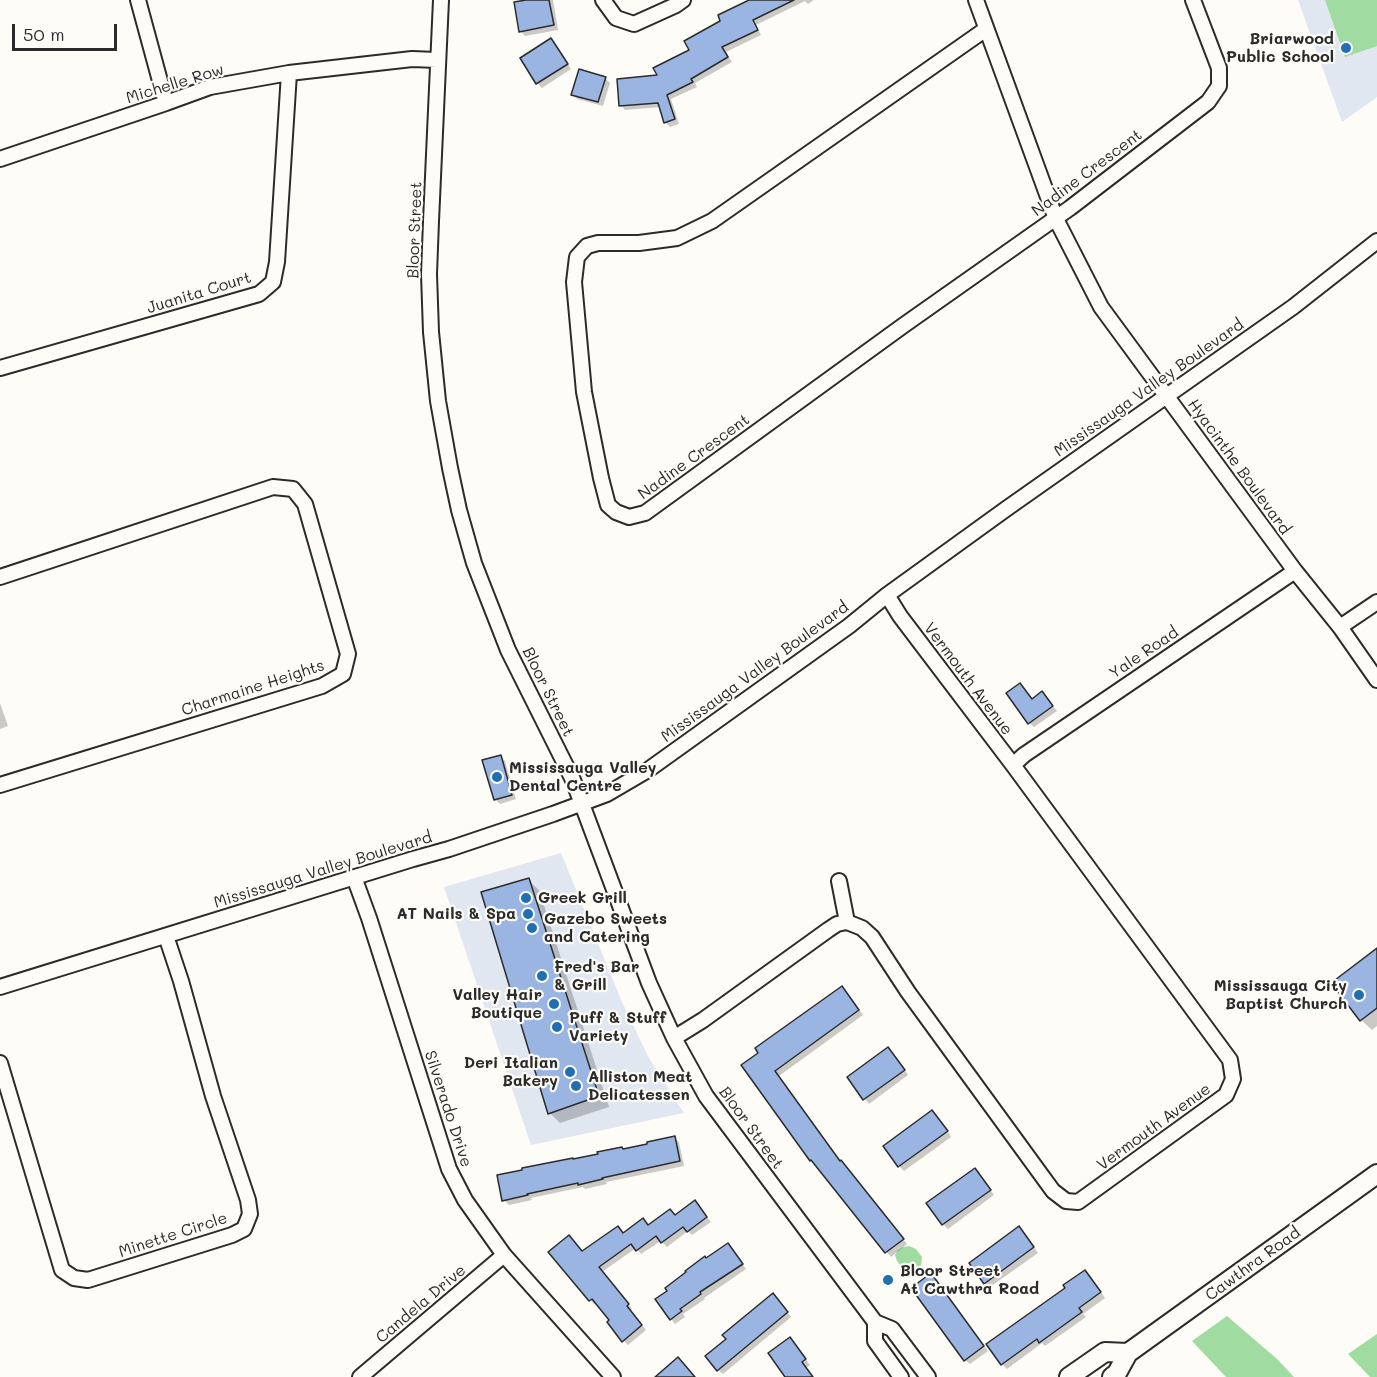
<!DOCTYPE html>
<html>
<head>
<meta charset="utf-8">
<style>
  body { margin:0 }
  #map { position:relative; width:1377px; height:1377px; overflow:hidden; background:#fdfcf7; font-family:Mali,sans-serif }
  canvas { display:block }
  .scale { position:absolute; left:12px; top:24px; width:105px; height:27px; box-sizing:border-box; border:3px solid #2b2b2b; border-top:0; padding-left:8px; font-size:18px; line-height:21px; white-space:nowrap; color:#2b2b2b; -webkit-text-stroke:4px #fdfcf7; paint-order:stroke }
</style>
</head>
<body>
<div id="map">
<canvas width="1377" height="1377"></canvas>
<div class="scale">50 m</div>
</div>
<script>
const ctx = document.querySelector('canvas').getContext('2d');
ctx.lineJoin = 'round';
function fillPath(path, color) { ctx.fillStyle = color; ctx.fill(path, 'evenodd'); }
const shape = rows => new Path2D(rows.map(r => 'M' + r).join(''));
function strokePath(path, color, width, dash) { ctx.strokeStyle = color; ctx.lineWidth = width; ctx.lineCap = dash ? 'butt' : 'round'; ctx.setLineDash(dash || []); ctx.stroke(path); }
function drawText(font, color, halo, rows, align = 'center') {
  ctx.font = font + ' Mali,sans-serif'; ctx.lineWidth = 4.5; ctx.setLineDash([]); ctx.textBaseline = 'middle'; ctx.strokeStyle = halo; ctx.fillStyle = color; for (const [text, x, y, turn = 0] of rows) {
    ctx.save(); ctx.translate(x, y); ctx.rotate((+turn || 0) * Math.PI / 180); ctx.textAlign = isNaN(turn) ? turn : align; if (halo) ctx.strokeText(text, 0, 0); ctx.fillText(text, 0, 0); ctx.restore();
  }
}
fillPath(shape([
  [1298,0,1377,0,1377,97,1342,122],
  [561,853,622,1002,649,1058,684,1113,531,1145,444,887]
]), '#e0e7f1');
fillPath(shape([
  [1325,0,1377,0,1377,46,1345,57],
  [909,1246,916,1249,922,1257,921,1266,913,1270,907,1271,903,1268,897,1261,895,1255,898,1250,903,1247],
  [1227,1316,1277,1359,1294,1377,1226,1377,1192,1341],
  [1377,1334,1377,1377,1370,1377,1348,1354]
]), '#a0dba1');
fillPath(shape([
  [525,0,553,0,558,30,525,36,520,31],
  [752,0,814,0,808,4,805,1,756,25,761,35,726,52,732,62,695,83,697,87,671,99,679,124,670,127,665,122,661,107,625,110,621,105,691,51,722,21],
  [551,40,556,45,571,69,542,88,537,83,522,59],
  [605,78,610,83,603,106,577,99,573,95],
  [1042,693,1057,711,1034,727,1029,723,1032,700],
  [0,703,8,726,0,729],
  [500,756,505,761,516,799,500,804,495,799],
  [528,880,539,890,609,1107,560,1123,550,1113],
  [1377,949,1377,1026,1372,1030,1361,1020,1333,983],
  [846,992,863,1015,779,1076,840,1162,845,1167,907,1244,891,1257,816,1164,743,1065],
  [893,1054,908,1075,869,1104,849,1078],
  [937,1116,951,1137,904,1171,899,1166],
  [674,1138,679,1142,684,1166,606,1182,607,1184,585,1189,583,1187,531,1198,532,1200,509,1205,504,1200,624,1151],
  [979,1175,994,1195,948,1229,943,1224],
  [695,1202,711,1222,692,1235,688,1231,667,1247,661,1241,641,1254,636,1248,602,1272,632,1309,630,1311,646,1330,628,1345,624,1341,611,1321,597,1303,595,1305,590,1300,551,1252,582,1253,624,1234,675,1216],
  [1024,1233,1038,1253,990,1287,985,1283],
  [732,1249,746,1269,704,1298,705,1299,683,1314,685,1317,675,1324,671,1319,669,1291,688,1273,706,1260],
  [1089,1276,1105,1298,1083,1314,1086,1317,1045,1346,1042,1343,1007,1369,1002,1364],
  [935,1280,988,1351,970,1364,965,1360],
  [777,1300,791,1317,723,1374,718,1370],
  [790,1339,810,1365,806,1368,812,1377,787,1377]
]), '#0003');
const building = shape([
  [526,0,549,0,554,25,519,32,514,2,526,0],
  [749,0,794,0,753,20,758,30,722,47,728,57,691,79,693,82,667,95,675,119,664,123,658,103,619,106,617,79,657,75,653,68,689,50,684,41,720,21,718,15,749,0],
  [551,38,568,64,536,84,520,58,551,38],
  [579,69,606,77,598,102,571,95,579,69],
  [1020,683,1032,699,1042,691,1053,706,1028,724,1006,693,1020,683],
  [501,755,512,795,494,800,482,760,501,755],
  [529,878,599,1096,548,1114,481,892,529,878],
  [1377,948,1377,1008,1360,1021,1331,983,1377,948],
  [842,986,859,1010,775,1071,840,1161,841,1160,904,1239,885,1253,811,1160,810,1161,741,1065,758,1053,755,1048,842,986],
  [888,1047,905,1070,863,1100,847,1077,888,1047],
  [932,1110,948,1131,898,1167,883,1146,932,1110],
  [675,1136,680,1161,602,1178,603,1179,578,1185,578,1183,527,1194,528,1195,502,1201,497,1175,522,1170,522,1168,573,1158,573,1159,598,1154,597,1152,622,1147,623,1149,647,1144,647,1142,675,1136],
  [975,1168,991,1190,942,1225,926,1203,975,1168],
  [695,1200,707,1217,687,1232,683,1227,661,1243,656,1236,636,1251,631,1244,599,1267,629,1304,627,1306,642,1325,622,1342,607,1322,609,1320,592,1299,589,1301,548,1252,569,1235,582,1251,618,1226,623,1233,643,1218,648,1225,670,1209,675,1215,695,1200],
  [1019,1226,1034,1247,984,1284,969,1263,1019,1226],
  [728,1243,743,1264,700,1292,701,1294,680,1309,682,1311,670,1320,655,1299,667,1291,665,1288,686,1272,685,1271,705,1256,706,1258,728,1243],
  [1085,1270,1101,1292,1079,1308,1082,1312,1039,1343,1037,1339,1001,1365,986,1344,1065,1288,1063,1285,1085,1270],
  [931,1273,984,1346,964,1361,911,1288,931,1273],
  [773,1293,788,1312,717,1371,705,1356,726,1339,722,1335,773,1293],
  [790,1337,806,1359,802,1362,813,1377,785,1377,768,1353,790,1337],
  [678,1357,695,1377,655,1377,678,1357]
]);
fillPath(building, '#9bb5e2');
strokePath(building, '#2b2b2b', 1.5);
const minor = shape([
  [138,0,166,103],
  [441,0,431,221,429,274,431,332,438,401,450,468,459,510,474,563,508,650,573,780,649,983,674,1038,706,1096,875,1322,892,1329,928,1377],
  [603,0,616,18,634,24,676,5,683,0],
  [976,0,1056,219,1101,307,1295,571,1340,627,1377,680],
  [986,29,712,221,677,238,639,243,598,243,587,246,577,257,574,282,584,392,601,478,608,505,616,512,629,517,645,513,904,325,1070,208,1208,102,1219,86,1219,68,1193,0],
  [0,159,166,103,210,87,289,73,412,59,437,60],
  [0,368,259,294,273,282,277,262,289,73],
  [0,577,273,487,293,489,305,504,348,654,343,674,322,686,0,785],
  [1340,627,1377,602],
  [1013,765,1024,755,1295,571],
  [354,877,369,918,449,1169,465,1200,504,1255,613,1377],
  [839,881,847,922],
  [0,987,413,859,449,849,553,814,607,794,648,770,849,626,887,595,1006,509,1293,307,1377,241],
  [674,1038,703,1020,828,930,837,924,847,922,862,928,872,937,908,992,1053,1191,1066,1201,1078,1202,1226,1095,1233,1079,1230,1060,1013,765,900,616,887,595],
  [0,1063,62,1270,74,1278,88,1280,232,1235,244,1229,250,1214,248,1200,213,1096,181,981,166,936],
  [875,1322,875,1341,901,1377],
  [360,1377,504,1255]
]);
const major = shape([
  [1069,1377,1105,1352,1128,1353],
  [1112,1377,1117,1373,1128,1353,1377,1174]
]);
strokePath(minor, '#2b2b2b', 18);
strokePath(major, '#2b2b2b', 22);
strokePath(minor, '#fdfcf7', 14);
strokePath(major, '#fdfcf7', 18);
for (const [x, y, r, color] of [
  [1346,48,6,"#1f6fb2"],
  [497,777,6,"#1f6fb2"],
  [526,898,6,"#1f6fb2"],
  [528,914,6,"#1f6fb2"],
  [532,928,6,"#1f6fb2"],
  [542,976,6,"#1f6fb2"],
  [1359,995,6,"#1f6fb2"],
  [554,1004,6,"#1f6fb2"],
  [557,1027,6,"#1f6fb2"],
  [570,1072,6,"#1f6fb2"],
  [576,1086,6,"#1f6fb2"],
  [888,1280,6,"#1f6fb2"]
]) { const dot = new Path2D(); dot.arc(x, y, r, 0, 2 * Math.PI); ctx.fillStyle = color; ctx.fill(dot); strokePath(dot, '#fdfcf7', 2); }
drawText('bold 16px', '#2b2b2b', '#fdfcf7', [
  ["Briarwood",1334,39,"right"],
  ["Public School",1334,57,"right"],
  ["Mississauga Valley",509,768],
  ["Dental Centre",509,786],
  ["Greek Grill",538,898],
  ["AT Nails & Spa",516,914,"right"],
  ["Gazebo Sweets",544,919],
  ["and Catering",544,937],
  ["Fred's Bar",554,967],
  ["& Grill",554,985],
  ["Mississauga City",1347,986,"right"],
  ["Baptist Church",1347,1004,"right"],
  ["Valley Hair",542,995,"right"],
  ["Boutique",542,1013,"right"],
  ["Puff & Stuff",569,1018],
  ["Variety",569,1036],
  ["Deri Italian",558,1063,"right"],
  ["Bakery",558,1081,"right"],
  ["Alliston Meat",588,1077],
  ["Delicatessen",588,1095],
  ["Bloor Street",900,1271],
  ["At Cawthra Road",900,1289]
], 'left');
drawText('16px', '#2b2b2b', '#fdfcf7', [
  ["Michelle Row",175,84,-17],
  ["Nadine Crescent",1087,173,-37],
  ["Bloor Street",415,230,-88],
  ["Juanita Court",199,293,-17],
  ["Mississauga Valley Boulevard",1149,388,-35],
  ["Nadine Crescent",694,457,-36],
  ["Hyacinthe Boulevard",1239,467,54],
  ["Yale Road",1144,653,-34],
  ["Mississauga Valley Boulevard",755,672,-36],
  ["Vermouth Avenue",968,679,53],
  ["Charmaine Heights",253,688,-18],
  ["Bloor Street",548,692,64],
  ["Mississauga Valley Boulevard",323,870,-17],
  ["Silverado Drive",448,1109,72],
  ["Vermouth Avenue",1154,1127,-36],
  ["Bloor Street",751,1128,54],
  ["Minette Circle",173,1235,-18],
  ["Cawthra Road",1253,1264,-36],
  ["Candela Drive",421,1304,-40]
]);
</script>
</body>
</html>
